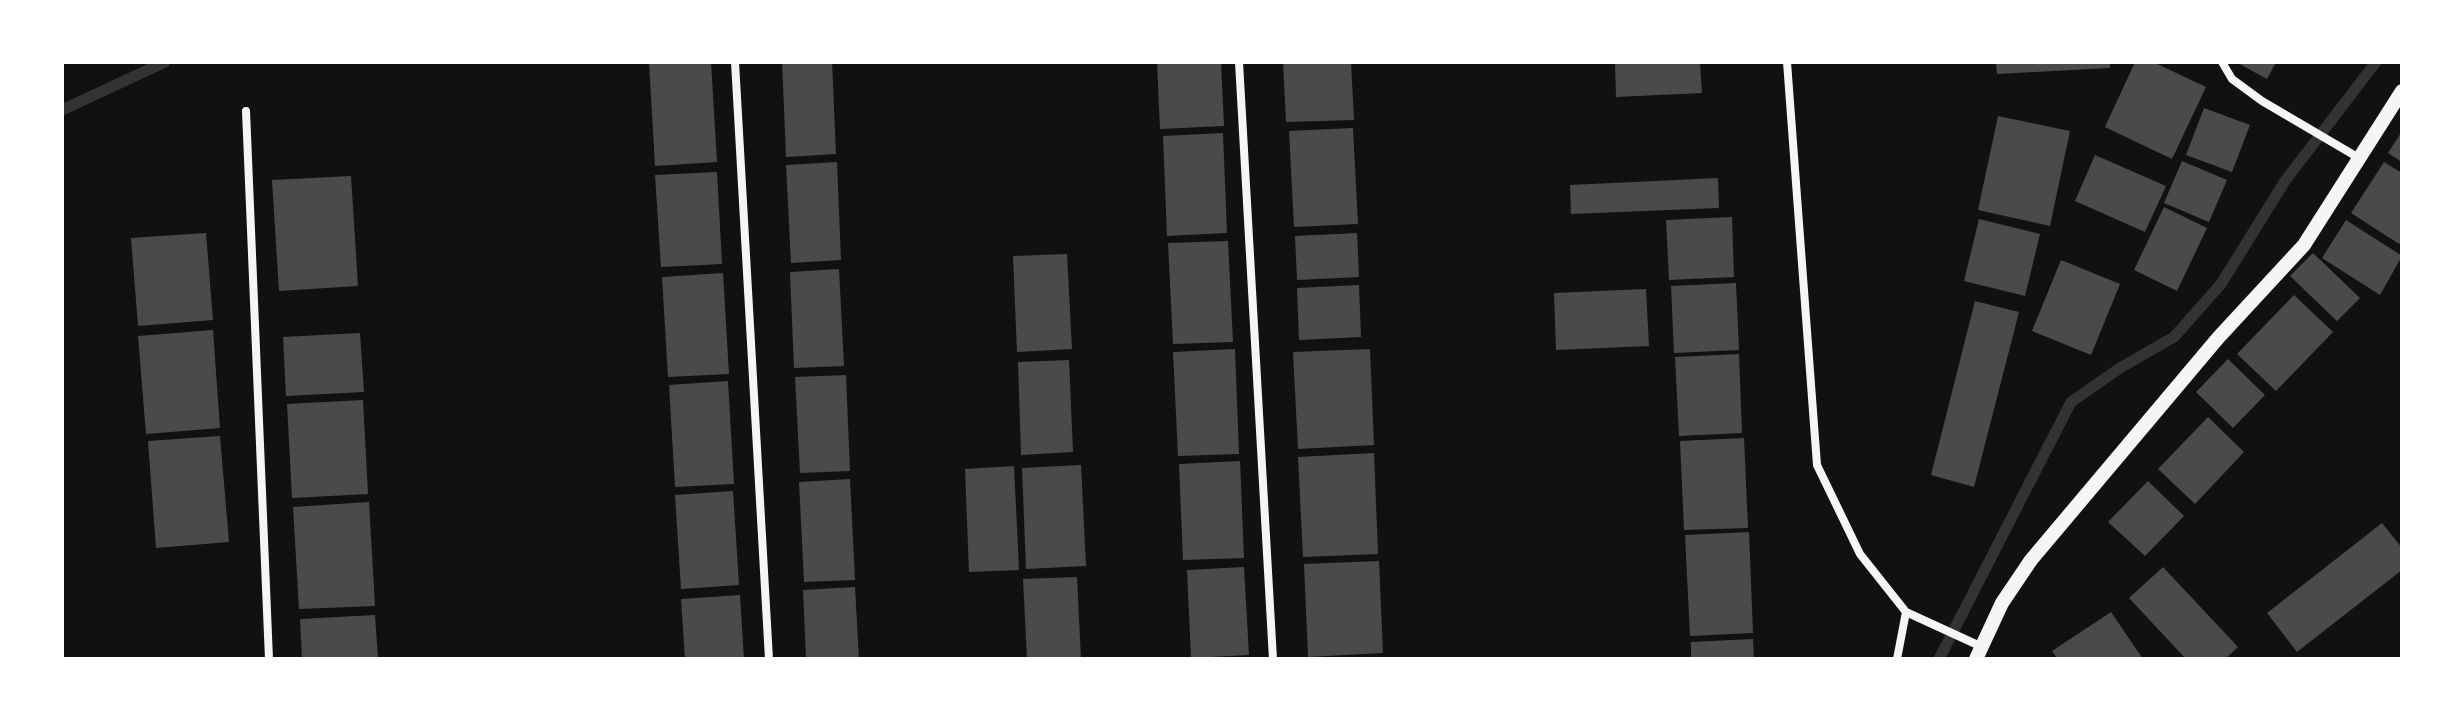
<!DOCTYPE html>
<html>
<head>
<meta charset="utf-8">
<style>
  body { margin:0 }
  #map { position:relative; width:2464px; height:721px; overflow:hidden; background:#111; font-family:"Crimson Pro",serif }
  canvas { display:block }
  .frame { position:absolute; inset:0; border:64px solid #fff; pointer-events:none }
</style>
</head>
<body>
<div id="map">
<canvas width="2464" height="721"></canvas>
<div class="frame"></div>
</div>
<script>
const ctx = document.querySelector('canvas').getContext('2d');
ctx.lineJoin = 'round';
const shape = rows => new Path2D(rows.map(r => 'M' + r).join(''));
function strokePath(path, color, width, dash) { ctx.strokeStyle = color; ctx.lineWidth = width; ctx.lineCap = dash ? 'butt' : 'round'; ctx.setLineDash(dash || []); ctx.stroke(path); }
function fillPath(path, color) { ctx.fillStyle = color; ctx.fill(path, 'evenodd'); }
strokePath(shape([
  [62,110,165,62],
  [1939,659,2071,402,2120,368,2174,337,2221,284,2285,181,2376,62]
]), '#333', 11);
fillPath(shape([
  [649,62,711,62,717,162,655,166],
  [782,62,832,62,836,154,786,157],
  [1157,62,1221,62,1224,126,1160,129],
  [1283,62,1351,62,1354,120,1286,122],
  [1615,62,1700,62,1702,93,1616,97],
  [1996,62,2110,62,2110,68,1997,74],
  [2135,62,2153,62,2206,87,2172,159,2105,127],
  [2236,62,2276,62,2267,79],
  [2204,108,2250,125,2232,172,2186,155],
  [1998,116,2070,131,2050,226,1978,210],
  [1353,128,1358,224,1294,227,1289,131],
  [2402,131,2402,162,2388,153],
  [1223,133,1227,233,1167,236,1163,136],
  [2095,155,2166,186,2145,232,2075,201],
  [2182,161,2227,180,2209,222,2164,203],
  [837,162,841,260,791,263,786,165],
  [2384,162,2402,173,2402,239,2399,244,2351,213],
  [717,172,722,264,661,267,655,175],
  [351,176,358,286,279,291,272,180],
  [1718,178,1719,208,1571,214,1570,185],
  [2164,207,2207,228,2177,291,2134,270],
  [1732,217,1734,277,1669,280,1666,220],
  [1979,219,2040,234,2025,296,1964,281],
  [2346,220,2402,256,2380,295,2322,258],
  [206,233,213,320,138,326,131,238],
  [1357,233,1359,277,1297,280,1295,236],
  [1228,241,1233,342,1173,344,1168,243],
  [2313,253,2360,298,2337,321,2290,276],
  [1067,254,1072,349,1017,352,1013,256],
  [2061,260,2120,284,2091,355,2032,331],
  [839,269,844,366,794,368,790,272],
  [723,273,729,374,668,377,662,277],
  [1736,283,1739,350,1674,353,1671,286],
  [1359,285,1361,337,1299,340,1297,288],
  [1646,289,1649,346,1556,350,1554,293],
  [2294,295,2333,332,2276,391,2237,354],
  [1975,301,2019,312,1974,487,1931,475],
  [213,330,220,428,146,434,138,336],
  [360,333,364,392,286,396,283,337],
  [1235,349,1239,454,1178,456,1173,352],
  [1370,349,1374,445,1298,449,1293,352],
  [1739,354,1742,433,1679,436,1675,357],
  [2228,359,2265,395,2233,428,2196,392],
  [1069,360,1073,452,1021,455,1018,362],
  [846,375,850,471,800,473,795,377],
  [728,381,734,484,675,487,669,385],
  [363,400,368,494,292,498,287,404],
  [2208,417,2244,452,2195,504,2158,469],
  [220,436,229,542,156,548,148,441],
  [1744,438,1748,528,1684,530,1680,441],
  [1374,453,1378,554,1303,557,1298,457],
  [1240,461,1244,558,1183,560,1179,464],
  [1081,465,1086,566,1026,569,1022,468],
  [1014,466,1019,570,969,572,965,469],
  [850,479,855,580,804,582,799,482],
  [2148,481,2184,516,2145,556,2108,522],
  [733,491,739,585,681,589,675,495],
  [369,502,375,606,299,609,293,507],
  [2382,523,2402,548,2402,570,2297,652,2267,613],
  [1749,532,1753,633,1690,636,1685,535],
  [1379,561,1383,653,1308,657,1304,564],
  [1244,567,1249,655,1191,658,1187,570],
  [2163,567,2238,647,2225,659,2186,659,2129,598],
  [1077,577,1081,659,1027,659,1023,579],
  [855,587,859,659,806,659,803,590],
  [740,595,744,659,685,659,681,599],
  [2111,612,2143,659,2058,659,2052,651],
  [375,615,378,659,302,659,300,619],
  [1753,639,1754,659,1691,659,1691,642]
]), '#4a4a4a');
strokePath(shape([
  [735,62,769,659],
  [1239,62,1273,659],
  [1787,62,1817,465,1860,554,1906,612,1897,659],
  [2222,62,2232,79,2262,101,2359,158],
  [246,111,269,659],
  [1906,612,1980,646]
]), '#f5f5f5', 8);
strokePath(shape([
  [1976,659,2002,603,2031,560,2218,338,2304,245,2402,91]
]), '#f5f5f5', 14);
</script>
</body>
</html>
